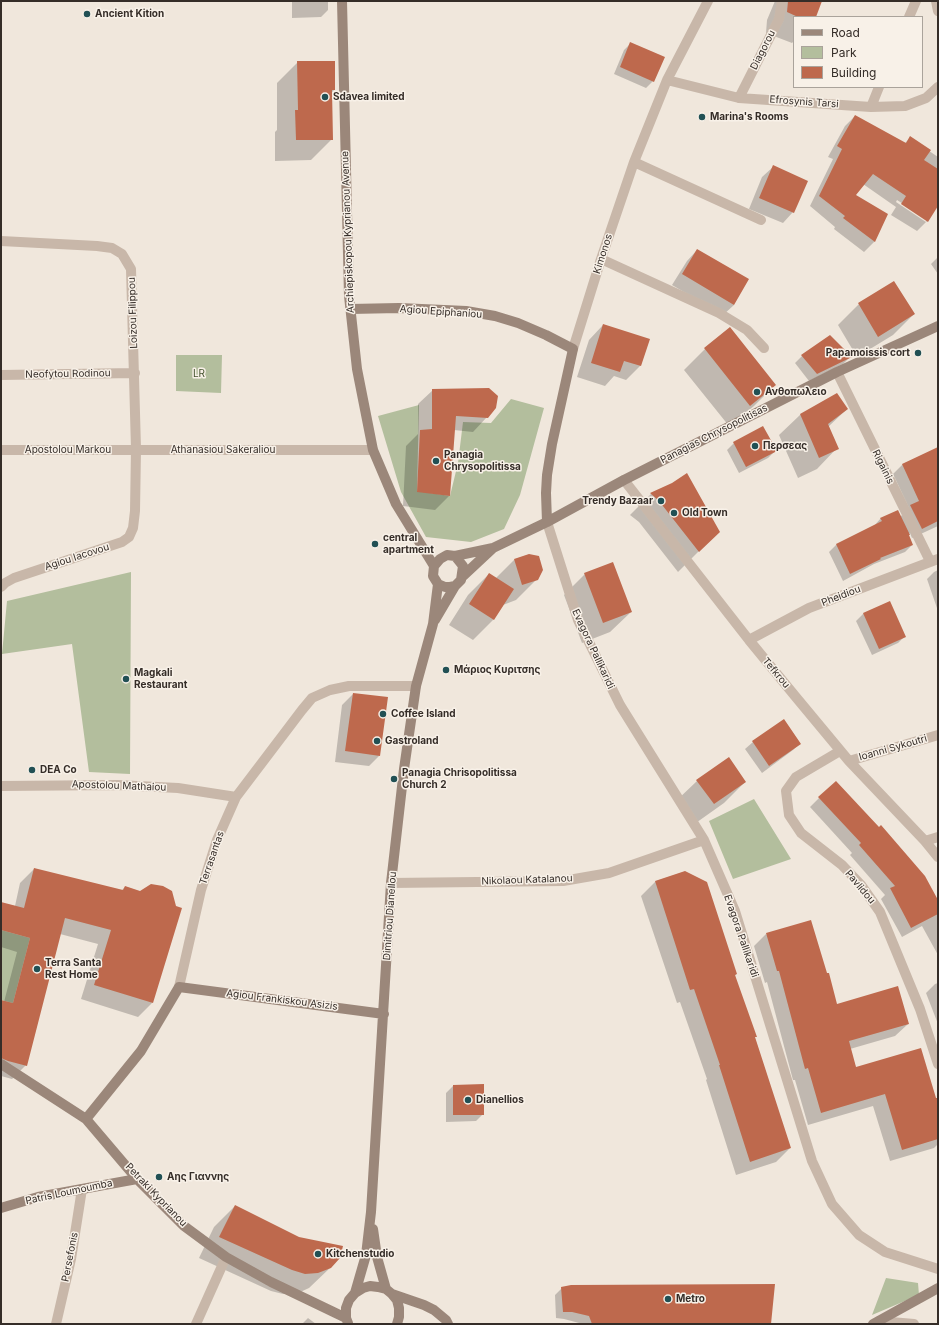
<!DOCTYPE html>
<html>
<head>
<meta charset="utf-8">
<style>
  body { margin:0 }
  #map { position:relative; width:939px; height:1325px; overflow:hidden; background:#f0e7dc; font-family:Inter,sans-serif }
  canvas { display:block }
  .frame { position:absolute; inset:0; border:2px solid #352d28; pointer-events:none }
  .legend { position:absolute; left:793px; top:16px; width:130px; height:72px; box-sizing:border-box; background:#f8f1e8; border:1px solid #aaa39b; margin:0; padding:5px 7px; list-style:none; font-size:12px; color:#352d28 }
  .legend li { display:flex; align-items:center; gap:8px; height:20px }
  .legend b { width:20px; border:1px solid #aaa39b }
</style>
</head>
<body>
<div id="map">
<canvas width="939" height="1325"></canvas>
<div class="frame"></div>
<ul class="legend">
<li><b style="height:5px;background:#9b877a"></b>Road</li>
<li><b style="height:11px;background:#b3be9d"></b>Park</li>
<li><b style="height:11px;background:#be694d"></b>Building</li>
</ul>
</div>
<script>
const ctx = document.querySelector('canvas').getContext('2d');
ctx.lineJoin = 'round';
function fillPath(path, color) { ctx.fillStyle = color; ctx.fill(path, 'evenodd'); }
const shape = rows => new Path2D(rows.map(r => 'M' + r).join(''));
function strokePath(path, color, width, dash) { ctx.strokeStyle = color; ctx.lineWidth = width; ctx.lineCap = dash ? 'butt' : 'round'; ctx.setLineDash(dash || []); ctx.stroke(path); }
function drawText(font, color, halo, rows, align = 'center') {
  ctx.font = font + ' Inter,sans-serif'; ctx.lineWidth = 3; ctx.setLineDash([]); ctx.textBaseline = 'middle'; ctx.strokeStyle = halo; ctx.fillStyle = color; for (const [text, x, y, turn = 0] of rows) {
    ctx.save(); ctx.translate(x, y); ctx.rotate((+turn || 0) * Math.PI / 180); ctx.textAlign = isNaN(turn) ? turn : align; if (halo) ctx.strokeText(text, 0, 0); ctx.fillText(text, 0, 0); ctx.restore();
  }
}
fillPath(shape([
  [176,355,222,355,221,393,176,391],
  [511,399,544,408,520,495,504,529,471,542,426,537,401,492,378,416,419,405,417,491,450,496,458,463,463,422,491,423],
  [131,572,130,774,89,772,72,644,2,654,7,601],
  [754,799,791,859,733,879,709,821],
  [1,930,30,938,13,1003,1,1000],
  [886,1278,918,1283,919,1295,872,1315]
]), '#b3be9d');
fillPath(shape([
  [292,1,328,1,328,10,321,17,292,18],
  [775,1,821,1,815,17,794,17,794,41,792,43,766,33,767,20],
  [631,43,653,81,646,88,614,74,624,50],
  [298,62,334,90,331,93,332,139,311,160,275,161,275,132,277,130,277,83],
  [855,116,904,144,910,138,938,157,938,204,927,221,917,231,891,215,896,207,863,184,854,195,875,241,864,252,834,229,835,227,810,206,833,159,828,157,845,126],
  [897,200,926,219,926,222,896,202],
  [773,167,793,212,783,223,749,209,762,177],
  [697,250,734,305,723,315,672,285,687,261],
  [938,257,938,274,931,264],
  [859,304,914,314,893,335,857,357,838,325],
  [603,325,648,340,640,366,626,380,614,376,605,386,577,377,589,340],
  [730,329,775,385,754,406,729,426,684,370,705,349],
  [802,356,850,357,843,364,809,381,795,363],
  [433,390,487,417,473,432,454,430,449,496,435,510,403,506,406,446,418,434,418,404],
  [837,394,847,409,828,427,837,448,817,469,798,478,779,435,800,415],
  [734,443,775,451,768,458,739,473,727,450],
  [938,448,938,526,912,538,910,533,908,535,912,545,905,552,874,564,843,581,829,552,836,545,874,526,881,518,900,517,909,508,893,474,903,464],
  [672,484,719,531,678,572,639,522,630,515,651,494],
  [529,555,537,579,516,600,503,605,493,620,473,640,449,625,468,595,489,574,496,578,514,560],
  [938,570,938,611,927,579,934,572],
  [585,574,631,612,610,632,582,643,564,595],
  [889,602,905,636,898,643,872,655,856,621,863,614],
  [353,694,379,756,369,766,335,762,342,705],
  [784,720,800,743,793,750,762,773,745,749,753,742],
  [697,781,745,782,724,803,693,825,676,801],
  [819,798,938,902,938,955,922,926,902,937,881,899,885,895,850,855,852,853,810,807],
  [34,869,121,891,125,887,152,1003,138,1017,81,999,98,944,60,934,26,1065,12,1079,1,1076,1,1001,4,1002,17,952,1,947,1,903,15,906,20,883],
  [685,872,736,974,735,976,790,1148,776,1162,736,1175,706,1080,707,1079,680,1002,677,1003,641,896,655,882],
  [766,934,837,1005,908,1024,895,1036,850,1049,856,1068,938,1108,938,1144,934,1148,890,1161,873,1106,808,1125,795,1080,793,1080,767,982,765,983,754,946],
  [938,983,938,1024,926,993,935,984],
  [453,1086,483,1114,476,1121,446,1122,446,1093],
  [235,1206,331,1267,309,1288,296,1294,283,1294,271,1291,199,1258,214,1227],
  [562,1288,770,1324,583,1324,564,1319,556,1318,555,1295],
  [308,1318,316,1324,302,1324]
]), '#0003');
fillPath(shape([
  [788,1,822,1,816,17,798,17,787,12],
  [630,42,665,57,654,82,620,67],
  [297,61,335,61,335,90,332,90,333,140,296,140,295,110,298,110],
  [855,115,906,143,910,136,931,150,924,160,938,169,938,206,928,222,901,204,906,196,873,174,856,195,888,214,875,242,843,218,845,216,819,196,842,149,837,146],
  [773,165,808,181,794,213,759,198],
  [697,249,749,279,734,305,682,274],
  [894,281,915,314,878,337,858,303],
  [603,324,650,339,641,366,624,361,620,372,591,363],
  [730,327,776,385,750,406,704,348],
  [830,335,852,357,817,374,801,355],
  [489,388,498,396,496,408,488,418,456,416,450,496,417,492,420,430,432,429,432,389],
  [837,393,848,409,828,424,839,449,819,458,800,414],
  [763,426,777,451,746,467,733,442],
  [938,447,938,521,922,529,910,505,919,501,902,464],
  [687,473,720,532,699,552,659,501,650,493,672,483],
  [898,510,910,535,909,535,913,545,880,558,881,559,850,574,836,544,882,521,880,518],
  [529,554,539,556,543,570,538,580,522,585,514,559],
  [613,562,632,612,603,623,584,573],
  [489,573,514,589,494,620,469,604],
  [890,601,906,637,879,649,863,613],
  [353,693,388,697,380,756,345,751],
  [784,719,801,744,769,766,752,741],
  [729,757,746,782,714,804,696,780],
  [836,781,879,827,881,825,925,876,938,900,938,914,911,928,890,888,895,886,859,845,861,843,818,797],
  [34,868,123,890,125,886,140,891,151,884,163,886,172,891,176,906,182,908,153,1003,94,985,111,930,65,918,27,1066,8,1061,1,1058,1,1000,13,1003,30,938,1,930,1,902,24,908],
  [685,871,707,882,737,974,735,975,757,1037,755,1037,791,1148,750,1162,719,1065,720,1065,694,989,690,990,655,881],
  [811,920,827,973,829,973,837,1004,898,986,909,1024,849,1041,856,1067,921,1048,936,1098,938,1098,938,1139,902,1150,885,1094,821,1113,808,1068,805,1069,779,971,777,971,766,933],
  [484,1084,484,1115,453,1115,453,1085],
  [235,1205,299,1237,343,1246,340,1258,331,1268,318,1273,305,1274,292,1270,219,1237],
  [775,1284,771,1324,592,1324,589,1316,572,1312,563,1312,561,1287,571,1285]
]), '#be694d');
strokePath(shape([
  [936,1,938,11],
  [909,17,916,1],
  [667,80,739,98,871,107,905,106,926,98,938,87],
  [739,98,779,19,782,1],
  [871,107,879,87],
  [634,162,761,220],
  [1,241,97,246,112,248,122,254,131,269,136,449,135,511,133,528,129,537,122,542,14,578,5,583,1,587],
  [601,259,719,313,747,330,764,348],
  [573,349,601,259,634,162,667,80,708,1],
  [837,372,930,561],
  [1,375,135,373],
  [1,450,373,450],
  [624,480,749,640,795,696,849,761,925,841,938,857],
  [547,522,578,620,620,705,704,840,735,911,812,1161,832,1204,859,1235,885,1252,938,1269],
  [749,640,809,608,938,559],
  [840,751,796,777,786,791,789,815,801,833,842,865,861,885,880,912,920,1009,938,1064],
  [849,761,938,735],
  [1,786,117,785,178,788,236,797],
  [925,841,938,837],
  [391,883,563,881,609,873,704,840],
  [179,987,201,890,217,840,236,797,302,710,312,698,330,690,349,686,416,686],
  [879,1321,914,1324],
  [56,1324,71,1259,82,1189],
  [196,1324,226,1257]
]), '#c8b7a9', 10);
strokePath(shape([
  [342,1,349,296,357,369,373,450,396,504,434,566],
  [350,309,399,308,466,311,495,316,518,323,546,335,573,349,552,444,547,475,546,493,547,522],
  [455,556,463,566,461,580,455,586,450,587,445,587,438,584,433,576,434,566,440,559,447,555,455,556,493,548,547,522,624,480,837,372,938,326],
  [463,576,493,548],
  [435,620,455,586],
  [1,1064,86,1119,137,1179,184,1226,226,1257,271,1282,346,1318],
  [86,1119,141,1051,179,987,384,1014],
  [1,1208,38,1197,137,1179],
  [373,1229,377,1257,386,1289],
  [355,1293,366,1255,371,1212,391,883,404,769,416,686,433,624,438,584],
  [392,1294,424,1305,434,1310,446,1320,448,1324],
  [348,1323,346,1318,346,1308,349,1300,355,1293,363,1288,370,1286,378,1287,386,1289,392,1294,397,1300,399,1308,399,1317,397,1324],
  [873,1324,938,1288]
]), '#9b877a', 10);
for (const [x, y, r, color] of [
  [87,14,4,"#215054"],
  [325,97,4,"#215054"],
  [702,117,4,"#215054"],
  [918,353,4,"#215054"],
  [757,392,4,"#215054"],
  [755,446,4,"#215054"],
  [436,461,4,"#215054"],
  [661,501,4,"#215054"],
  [674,513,4,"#215054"],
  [375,544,4,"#215054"],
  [446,670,4,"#215054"],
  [126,679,4,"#215054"],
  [383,714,4,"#215054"],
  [377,741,4,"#215054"],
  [32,770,4,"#215054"],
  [394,779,4,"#215054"],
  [37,969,4,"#215054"],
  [468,1100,4,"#215054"],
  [159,1177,4,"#215054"],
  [318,1254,4,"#215054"],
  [668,1299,4,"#215054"]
]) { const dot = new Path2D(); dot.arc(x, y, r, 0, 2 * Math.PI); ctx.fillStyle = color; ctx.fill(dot); strokePath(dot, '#f8f1e8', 1.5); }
drawText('bold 10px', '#352d28', '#f8f1e8', [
  ["Ancient Kition",95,14],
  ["Sdavea limited",333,97],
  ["Marina's Rooms",710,117],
  ["Papamoissis cort",910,353,"right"],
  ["Ανθοπωλειο",765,392],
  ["Περσεας",763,446],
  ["Panagia",444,455],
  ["Chrysopolitissa",444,467],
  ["Trendy Bazaar",653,501,"right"],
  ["Old Town",682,513],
  ["central",383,538],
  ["apartment",383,550],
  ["Μάριος Κυριτσης",454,670],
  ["Magkali",134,673],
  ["Restaurant",134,685],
  ["Coffee Island",391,714],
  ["Gastroland",385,741],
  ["DEA Co",40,770],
  ["Panagia Chrisopolitissa",402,773],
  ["Church 2",402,785],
  ["Terra Santa",45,963],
  ["Rest Home",45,975],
  ["Dianellios",476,1100],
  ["Αης Γιαννης",167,1177],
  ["Kitchenstudio",326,1254],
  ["Metro",676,1299]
], 'left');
drawText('10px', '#352d28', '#f8f1e8', [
  ["Diagorou",763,50,-63],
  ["Efrosynis Tarsi",804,102,4],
  ["Archiepiskopou Kyprianou Avenue",348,232,-92],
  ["Kimonos",603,254,-72],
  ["Agiou Epiphaniou",441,312,4],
  ["Loizou Filippou",133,313,-92],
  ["Neofytou Rodinou",68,374,-1],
  ["Panagias Chrysopolitisas",714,434,-27],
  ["Apostolou Markou",68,450],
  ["Athanasiou Sakeraliou",223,450],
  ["Rigainis",883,467,64],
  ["Agiou Iacovou",77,557,-18],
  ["Pheidiou",841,596,-21],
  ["Evagora Pallikaridi",593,649,65],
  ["Tefkrou",776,673,50],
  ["Ioanni Sykoutri",893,748,-16],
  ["Apostolou Mathaiou",119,786,2],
  ["Terrasantas",212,858,-71],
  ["Nikolaou Katalanou",527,880,-2],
  ["Pavlidou",860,887,50],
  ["Dimitriou Dianellou",390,916,-86],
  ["Evagora Pallikaridi",741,936,71],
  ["Agiou Frankiskou Asizis",282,1000,7],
  ["Patris Loumoumba",69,1192,-12],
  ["Petraki Kyprianou",156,1195,46],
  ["Persefonis",70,1257,-79]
]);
drawText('10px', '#44522e', '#f8f1e8', [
  ["LR",199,374]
]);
</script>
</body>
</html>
